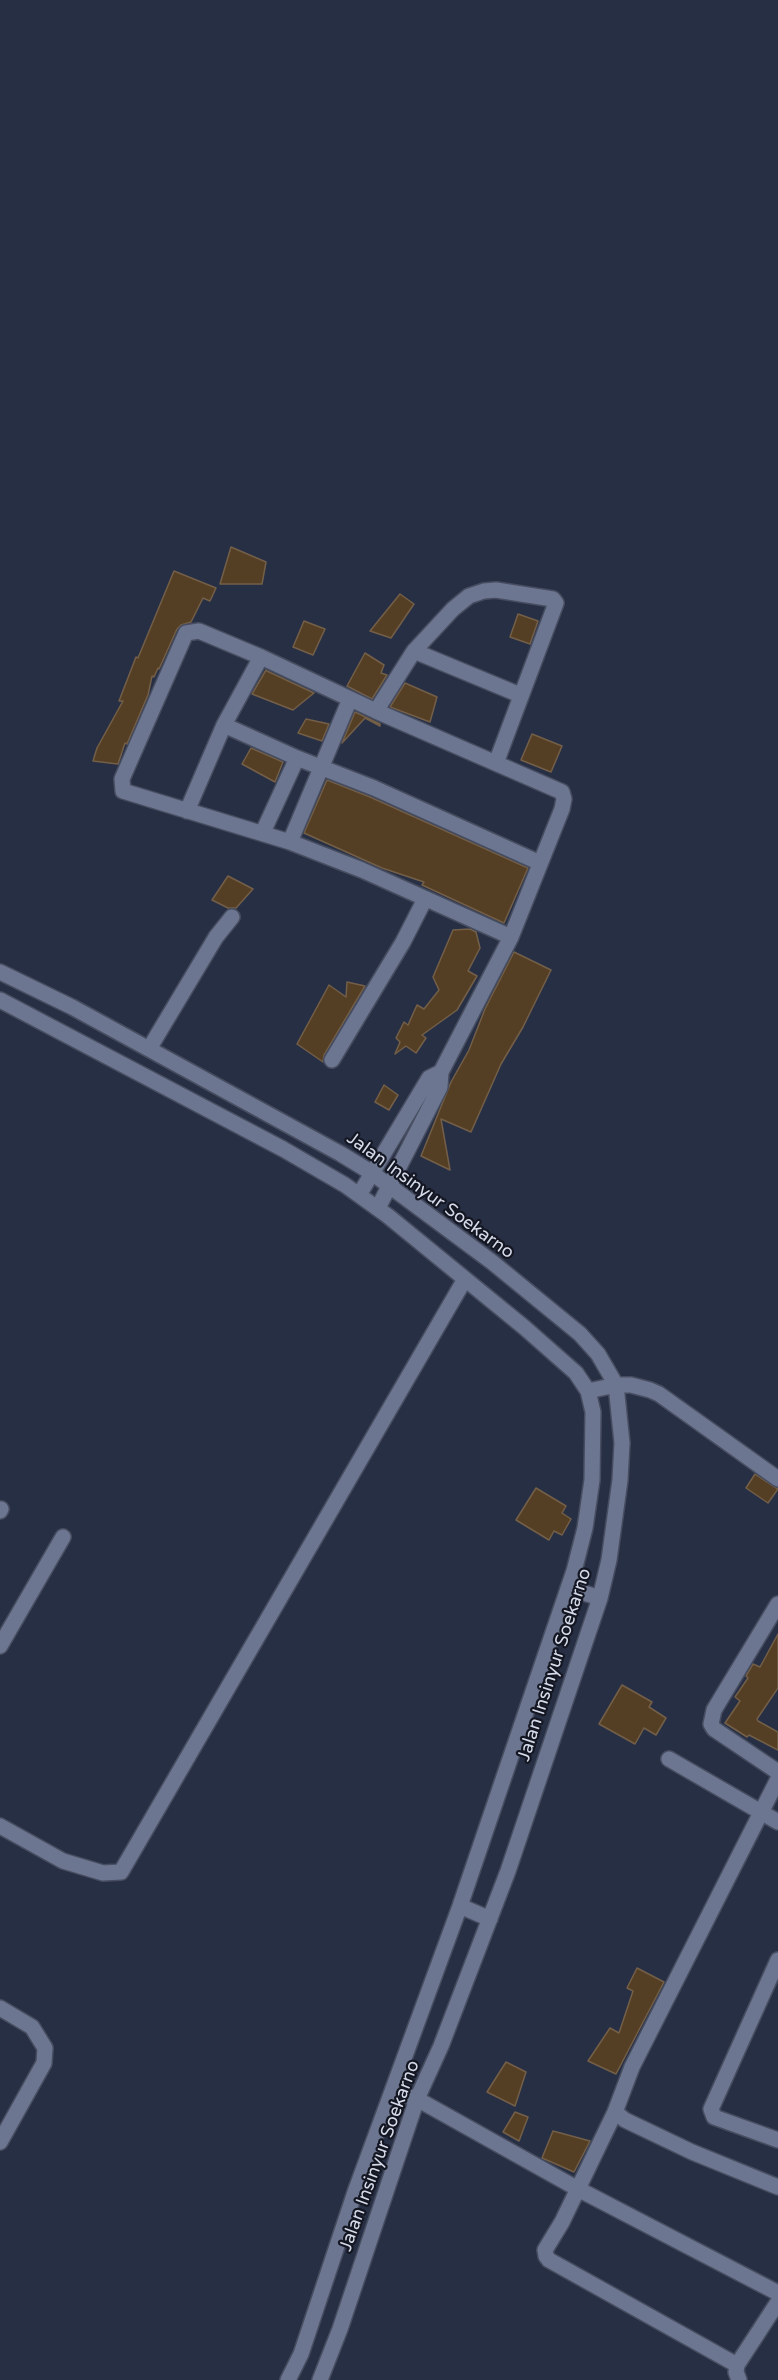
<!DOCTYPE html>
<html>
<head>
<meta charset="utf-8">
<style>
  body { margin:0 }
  canvas { display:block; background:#272f45 }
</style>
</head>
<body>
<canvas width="778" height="2380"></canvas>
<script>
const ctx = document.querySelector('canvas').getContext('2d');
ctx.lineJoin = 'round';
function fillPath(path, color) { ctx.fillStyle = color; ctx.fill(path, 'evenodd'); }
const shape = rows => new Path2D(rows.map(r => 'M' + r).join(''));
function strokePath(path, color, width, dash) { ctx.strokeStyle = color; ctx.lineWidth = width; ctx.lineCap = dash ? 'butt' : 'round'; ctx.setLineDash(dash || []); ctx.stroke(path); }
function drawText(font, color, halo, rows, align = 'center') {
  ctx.font = font + ' "Varela Round",sans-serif'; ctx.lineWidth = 4.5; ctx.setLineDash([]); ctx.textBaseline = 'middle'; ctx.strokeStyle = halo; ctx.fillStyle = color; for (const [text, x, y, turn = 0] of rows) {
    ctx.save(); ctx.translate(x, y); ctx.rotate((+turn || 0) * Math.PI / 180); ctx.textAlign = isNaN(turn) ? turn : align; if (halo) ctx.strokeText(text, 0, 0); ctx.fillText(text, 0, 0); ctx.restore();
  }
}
const building = shape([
  [231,547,266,562,262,584,220,584,231,547],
  [174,571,216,588,210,601,203,598,191,622,181,625,177,629,159,669,158,668,154,677,152,676,148,695,127,744,125,743,118,764,93,761,97,748,123,701,119,701,136,657,138,658,174,571],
  [400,594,414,604,391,638,370,631,400,594],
  [518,614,538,621,530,644,510,637,518,614],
  [304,621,325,629,313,655,293,647,304,621],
  [365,653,384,665,381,673,387,675,372,699,347,686,365,653],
  [266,670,267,671,314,693,293,710,252,694,266,670],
  [405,683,437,697,430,722,390,707,405,683],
  [355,712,380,724,380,726,365,718,342,743,355,712],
  [306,719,329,724,322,741,298,733,306,719],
  [532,734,562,746,551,772,521,760,532,734],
  [251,748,283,762,275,782,242,764,251,748],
  [327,780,370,797,528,868,504,923,422,885,424,882,382,868,304,833,327,780],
  [228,876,253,889,236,908,228,908,212,900,228,876],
  [470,929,476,932,480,948,468,971,477,976,457,1010,422,1035,426,1038,416,1053,406,1046,395,1054,400,1042,396,1038,404,1022,408,1025,417,1005,424,1009,439,990,433,977,453,930,470,929],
  [514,952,551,970,523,1027,501,1064,471,1132,441,1119,450,1170,421,1156,451,1082,469,1050,485,1009,514,952],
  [347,982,365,986,324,1055,323,1062,297,1044,329,985,346,997,347,982],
  [384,1085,398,1095,389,1110,375,1102,384,1085],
  [755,1474,778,1489,768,1503,746,1488,755,1474],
  [536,1488,566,1506,562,1513,571,1519,562,1535,554,1531,549,1540,516,1520,536,1488],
  [778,1634,778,1688,757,1719,758,1721,778,1732,778,1750,749,1735,747,1737,725,1723,740,1701,735,1697,748,1678,746,1676,753,1664,760,1667,778,1634],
  [622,1685,652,1702,649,1707,666,1718,656,1735,644,1728,635,1744,599,1724,622,1685],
  [637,1968,664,1982,616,2074,588,2061,610,2028,619,2033,633,1991,627,1988,637,1968],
  [506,2062,526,2072,515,2106,487,2092,506,2062],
  [515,2112,528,2117,519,2141,503,2132,515,2112],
  [553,2131,590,2141,574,2172,542,2158,553,2131]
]);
fillPath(building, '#553f24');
strokePath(building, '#735f48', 1.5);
const minor = shape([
  [414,651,520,695],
  [261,657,199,631,186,633,122,779,123,791,290,842,362,870,511,937],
  [376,711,414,651,453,609,469,596,484,591,496,590,553,599,556,603,496,763],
  [224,725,297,758,374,788,540,863],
  [187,811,224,725,261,657,376,711,562,792,564,799,562,809,511,937,441,1072,440,1087,378,1208],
  [263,832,297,758],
  [290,842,350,699],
  [0,972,72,1007,341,1154,372,1173,492,1262,580,1334,598,1354,616,1385,622,1443,620,1480,609,1560,600,1598,508,1871,441,2046,417,2099,340,2329,320,2380],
  [0,1000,283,1149,345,1185,388,1216,525,1328,576,1373,588,1391,593,1412,592,1480,585,1528,574,1571,460,1906,355,2192,301,2354,288,2380],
  [149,1049,216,937,232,917],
  [332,1060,403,942,425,899],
  [359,1195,429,1078,441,1072],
  [588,1391,616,1385,631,1385,650,1390,659,1394,778,1479],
  [0,1511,1,1509],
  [568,1588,600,1598],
  [778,1604,714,1710,711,1724,714,1729,778,1772],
  [0,1646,63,1537],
  [669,1759,778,1822],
  [0,1826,63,1861,103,1873,121,1872,465,1279],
  [460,1906,490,1919],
  [778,1960,711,2109,714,2117,778,2140],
  [0,2008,32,2027,45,2048,44,2063,0,2142],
  [393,2091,417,2099,578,2189,778,2293],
  [615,2112,625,2120,692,2152,778,2187],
  [737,2365,549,2260,546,2256,545,2250,562,2222,615,2112,632,2067,778,1779],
  [739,2380,736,2372,737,2365,778,2302]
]);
strokePath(minor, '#474d60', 18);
strokePath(minor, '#6c7690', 15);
drawText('18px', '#d4dae9', '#141722', [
  ["Jalan Insinyur Soekarno",430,1196,36],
  ["Jalan Insinyur Soekarno",555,1665,-72],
  ["Jalan Insinyur Soekarno",380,2156,-70]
]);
</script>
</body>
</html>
